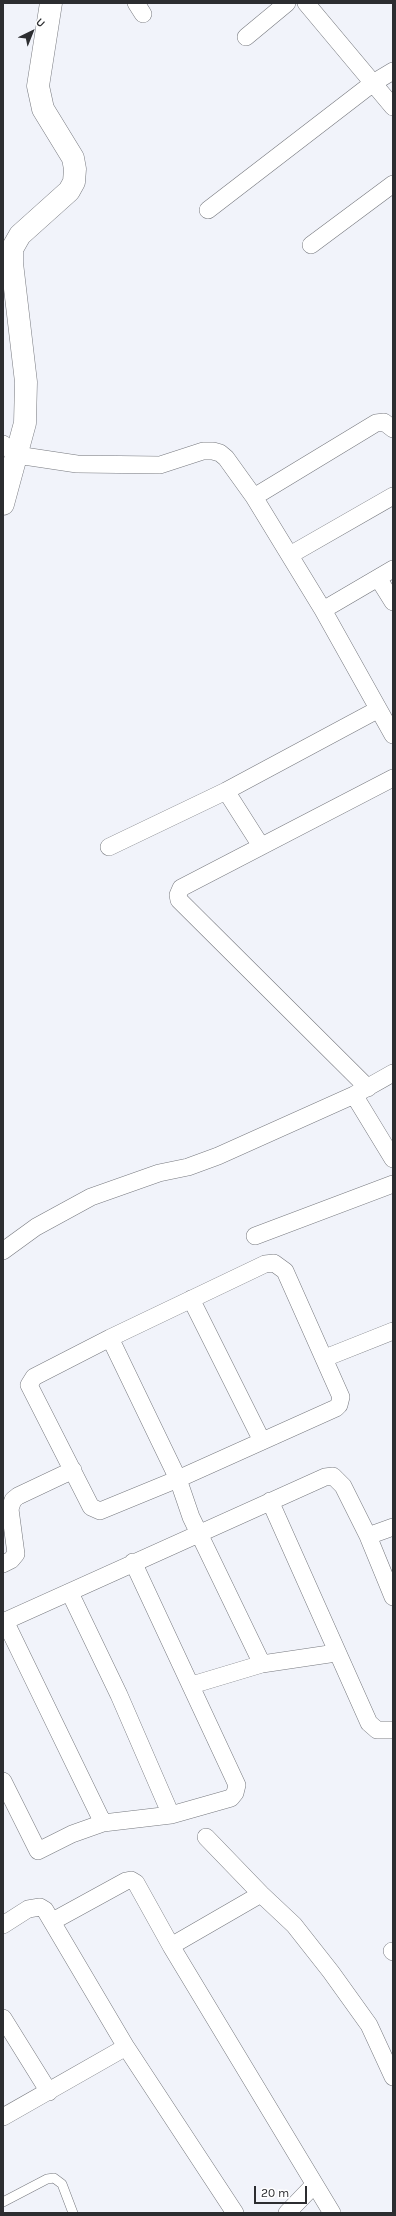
<!DOCTYPE html>
<html>
<head>
<meta charset="utf-8">
<style>
  body { margin:0 }
  #map { position:relative; width:396px; height:2216px; overflow:hidden; background:#f1f3fa; font-family:Karla,sans-serif }
  canvas { display:block }
  .frame { position:absolute; inset:0; border:4px solid #2c2d30; pointer-events:none }
  .north { position:absolute; left:12px; top:12px; width:40px; height:40px; -webkit-text-stroke:3px #fff; paint-order:stroke; rotate:43deg; font-size:11px; font-weight:700; line-height:16px; text-align:center; color:#2c2d30 }
  .north::after { content:''; display:block; margin:auto; width:14px; height:18px; background:#2c2d30; clip-path:polygon(50% 0,100% 100%,50% 72%,0 100%) }
  .scale { position:absolute; left:254px; top:2186px; width:53px; height:18px; box-sizing:border-box; border:2px solid #2c2d30; border-top:0; padding-left:5px; font-size:12px; line-height:14px; white-space:nowrap; color:#2c2d30; -webkit-text-stroke:3px #fff; paint-order:stroke }
</style>
</head>
<body>
<div id="map">
<canvas width="396" height="2216"></canvas>
<div class="frame"></div>
<div class="north">U</div>
<div class="scale">20 m</div>
</div>
<script>
const ctx = document.querySelector('canvas').getContext('2d');
ctx.lineJoin = 'round';
const shape = rows => new Path2D(rows.map(r => 'M' + r).join(''));
function strokePath(path, color, width, dash) { ctx.strokeStyle = color; ctx.lineWidth = width; ctx.lineCap = dash ? 'butt' : 'round'; ctx.setLineDash(dash || []); ctx.stroke(path); }
const lane = shape([
  [3,2202,47,2179,54,2178,62,2184,73,2213]
]);
const street = shape([
  [136,3,143,14],
  [306,3,393,107],
  [246,37,287,3],
  [208,210,373,83,393,71],
  [311,245,393,184],
  [3,444,17,455,77,464,160,465,203,451,213,451,220,453,226,458,254,497,323,610,393,735],
  [254,497,376,423,384,422,393,429],
  [290,555,393,496],
  [378,578,393,602],
  [323,610,393,569],
  [226,791,261,846],
  [109,847,226,791,377,710],
  [368,1088,179,900,178,895,181,888,393,778],
  [354,1095,393,1159],
  [255,1236,393,1184],
  [3,1251,36,1227,91,1197,159,1173,188,1167,218,1156,354,1095,393,1073],
  [191,1299,262,1441],
  [110,1338,34,1377,29,1385,91,1507,100,1511,178,1479,336,1408,339,1405,341,1397,285,1271,274,1263,265,1264,110,1338,178,1479,191,1517,262,1664],
  [325,1358,393,1331],
  [270,1501,369,1723,377,1730,393,1730],
  [368,1536,393,1527],
  [3,1564,11,1560,16,1554,10,1509,13,1500,18,1496,73,1470],
  [70,1593,119,1695,171,1815,231,1798,235,1793,237,1785,133,1562],
  [5,1621,103,1823],
  [3,1622,325,1477,333,1476,343,1486,368,1536,393,1597],
  [192,1685,262,1664,336,1653],
  [3,1781,38,1851,72,1834,103,1823,171,1815],
  [206,1837,261,1894,294,1925,331,1972,369,2025,393,2077],
  [53,1921,126,1881,131,1880,136,1883,171,1946,332,2213],
  [3,1925,28,1909,40,1907,45,1910,126,2047,235,2213],
  [171,1946,261,1894],
  [392,1951,393,1952],
  [3,2018,49,2092],
  [3,2117,126,2047],
  [287,2213,314,2185]
]);
const secondary = shape([
  [3,504,25,423,26,382,12,263,12,249,20,235,69,191,74,182,75,169,73,158,43,109,38,86,51,3]
]);
strokePath(lane, '#76787e', 10);
strokePath(street, '#76787e', 18);
strokePath(secondary, '#76787e', 23);
strokePath(lane, '#fff', 9);
strokePath(street, '#fff', 17);
strokePath(secondary, '#fff', 22);
</script>
</body>
</html>
